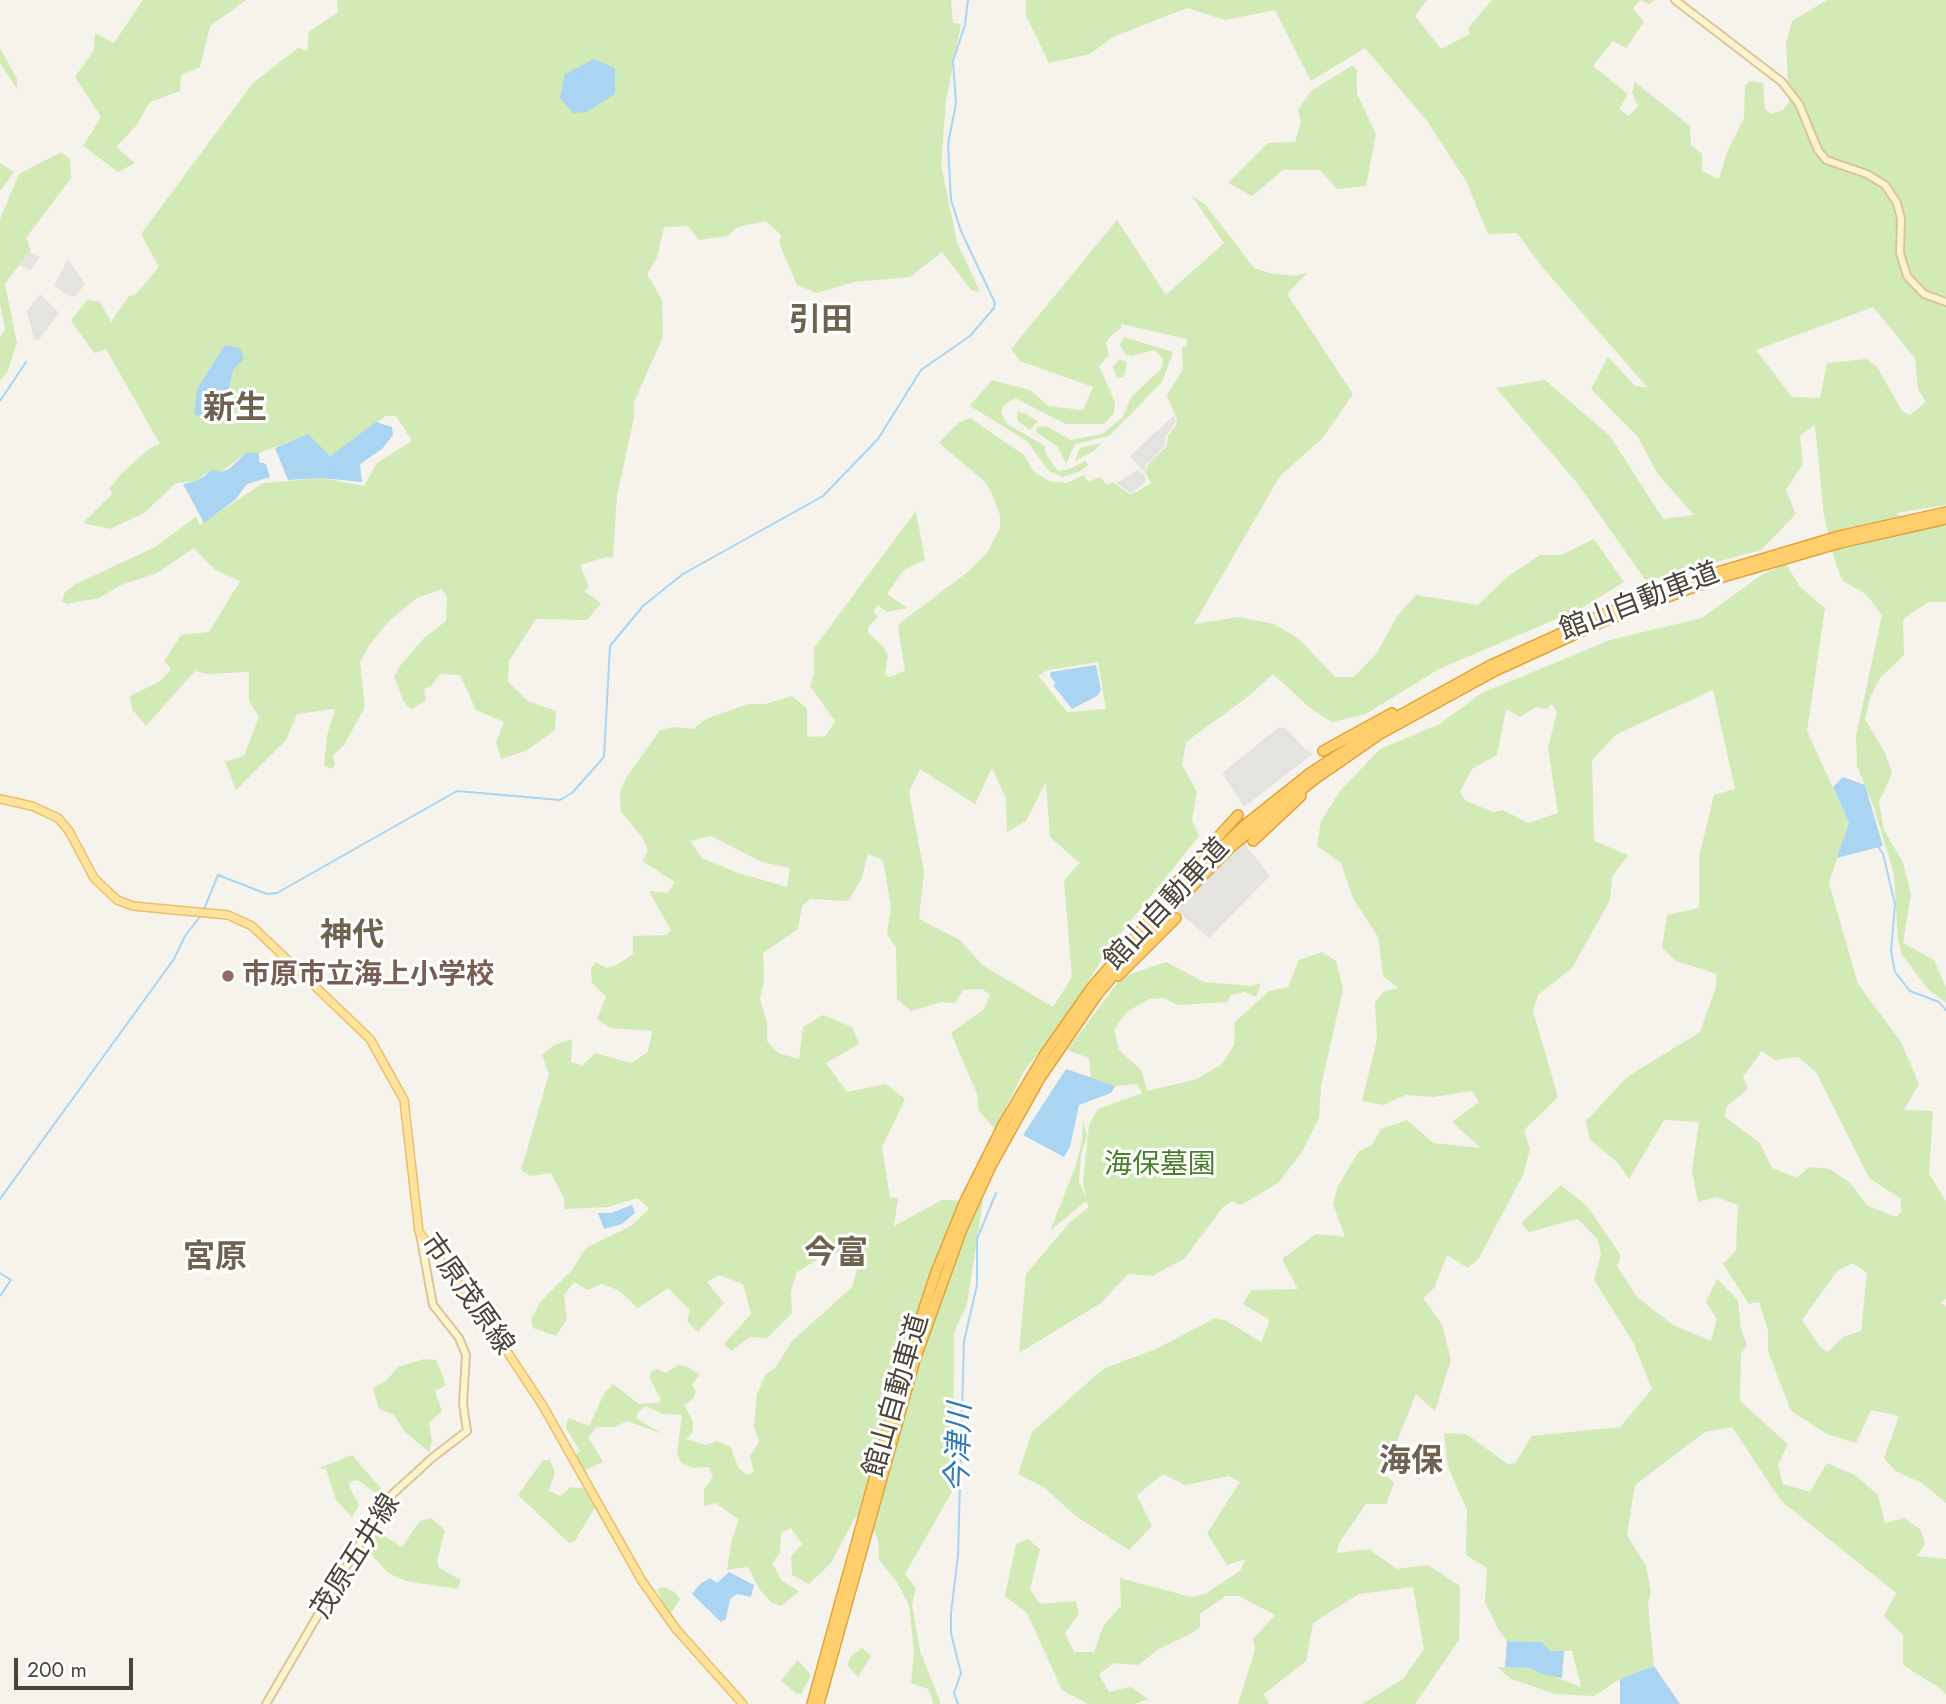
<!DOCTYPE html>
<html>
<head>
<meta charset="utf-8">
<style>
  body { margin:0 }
  #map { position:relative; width:1946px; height:1704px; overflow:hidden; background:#f6f3ec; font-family:Jost,sans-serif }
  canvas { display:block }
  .scale { position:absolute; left:14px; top:1658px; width:119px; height:32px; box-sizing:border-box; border:4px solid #4b4439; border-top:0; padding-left:9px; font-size:21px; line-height:24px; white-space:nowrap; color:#4b4439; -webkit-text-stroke:5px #fff; paint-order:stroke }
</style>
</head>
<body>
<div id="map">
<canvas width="1946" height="1704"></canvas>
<div class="scale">200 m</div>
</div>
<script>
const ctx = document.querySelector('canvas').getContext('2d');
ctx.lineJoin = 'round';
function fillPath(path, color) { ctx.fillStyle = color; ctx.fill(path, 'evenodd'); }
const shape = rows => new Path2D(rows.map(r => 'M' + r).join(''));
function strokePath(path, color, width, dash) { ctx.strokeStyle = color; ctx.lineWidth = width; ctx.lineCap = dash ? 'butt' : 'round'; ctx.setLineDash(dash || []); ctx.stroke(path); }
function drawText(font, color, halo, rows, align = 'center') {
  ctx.font = font + ' Jost,"Noto Sans JP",sans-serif'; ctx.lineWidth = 6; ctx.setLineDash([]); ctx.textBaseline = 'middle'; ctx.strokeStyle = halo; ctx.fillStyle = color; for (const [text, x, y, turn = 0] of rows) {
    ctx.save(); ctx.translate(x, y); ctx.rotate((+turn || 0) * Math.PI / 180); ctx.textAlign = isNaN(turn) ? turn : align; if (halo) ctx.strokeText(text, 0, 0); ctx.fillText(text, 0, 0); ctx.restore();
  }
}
fillPath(shape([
  [143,0,246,0,210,26,200,67,181,75,180,91,150,102,136,126,116,147,135,163,118,172,83,146,101,117,75,77,94,50,95,33,114,43],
  [337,0,951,0,953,23,961,24,946,101,941,165,957,242,980,292,971,290,942,252,910,277,854,282,817,293,797,285,779,243,781,235,766,221,738,227,727,236,699,240,688,226,664,227,657,258,647,274,662,300,663,337,634,402,634,418,617,495,613,558,606,557,580,565,589,587,584,591,601,603,587,620,536,619,509,661,508,682,528,701,556,711,555,730,527,750,501,759,496,742,504,722,476,710,460,675,440,674,431,686,424,689,426,700,411,710,403,700,394,677,400,666,424,638,446,621,447,597,442,589,417,598,390,620,370,644,360,662,365,707,344,745,333,755,335,765,331,769,324,766,327,736,335,709,297,714,286,740,236,790,225,762,244,756,259,717,249,701,249,672,207,674,195,671,146,726,132,709,130,696,159,682,171,669,164,661,181,635,209,632,240,581,215,570,194,548,157,573,121,585,99,598,67,604,62,601,65,592,76,584,155,547,196,517,200,525,263,483,321,478,364,486,377,463,412,441,396,416,386,416,330,456,307,435,259,453,246,453,221,472,205,473,197,481,176,483,144,513,110,529,83,523,112,494,110,488,121,474,150,448,160,444,106,349,94,353,71,321,87,300,100,302,111,322,129,296,136,294,159,267,141,234,253,83,298,48,307,51,309,32,338,12],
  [1026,0,1427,0,1415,16,1441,49,1470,34,1468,28,1492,0,1655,0,1649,4,1640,0,1633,8,1644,22,1626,48,1613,41,1593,66,1628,94,1619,109,1629,116,1638,106,1632,92,1635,82,1690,126,1691,145,1702,154,1702,171,1719,179,1727,152,1744,118,1745,86,1750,81,1763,83,1765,109,1771,114,1783,110,1789,102,1786,43,1792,21,1827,0,1946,0,1946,505,1896,513,1917,528,1946,526,1946,602,1928,602,1903,619,1904,655,1880,678,1870,697,1865,719,1885,753,1892,773,1879,802,1884,830,1903,863,1911,894,1903,943,1934,960,1946,988,1946,1003,1928,989,1902,955,1898,939,1894,874,1873,805,1857,766,1856,736,1882,615,1866,594,1843,581,1835,561,1824,516,1815,425,1800,436,1803,464,1786,490,1796,514,1761,550,1646,581,1578,484,1496,388,1545,380,1610,436,1663,519,1694,515,1657,473,1638,437,1591,389,1608,357,1635,386,1648,388,1543,268,1517,233,1488,234,1466,181,1427,121,1365,48,1311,81,1275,10,1225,20,1187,8,1113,37,1090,54,1049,63,1026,16],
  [1873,307,1915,358,1918,389,1926,402,1910,415,1902,411,1877,367,1866,359,1827,363,1820,398,1792,397,1756,350],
  [0,48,17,79,17,89,0,63],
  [1352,66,1357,69,1357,94,1376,134,1366,186,1337,189,1320,170,1283,170,1252,196,1228,183,1268,143,1295,142,1301,122,1298,110,1311,91],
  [61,152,70,159,71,178,26,238,31,250,5,284,17,343,7,373,0,380,0,337,5,330,0,303,0,219,19,174],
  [0,163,14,172,0,191],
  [1192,196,1205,204,1254,268,1269,273,1294,276,1307,273,1287,294,1353,394,1322,439,1280,476,1194,624,1238,617,1274,624,1299,639,1335,677,1354,677,1376,654,1398,615,1416,595,1478,605,1506,578,1540,555,1561,555,1594,539,1624,582,1582,608,1439,669,1366,714,1332,722,1310,708,1273,674,1250,695,1186,742,1182,765,1197,792,1192,820,1199,836,1109,948,1061,1025,1024,1071,995,1129,979,1111,977,1094,951,1033,984,1009,990,995,982,989,963,990,955,1003,941,1002,911,1011,897,999,896,947,887,934,891,907,883,860,868,854,861,880,848,901,810,899,802,906,798,929,763,953,764,980,760,999,767,1022,767,1041,778,1053,799,1059,803,1027,823,1015,852,1027,859,1044,826,1063,847,1092,886,1084,905,1099,882,1147,890,1197,898,1199,894,1226,942,1200,983,1201,967,1304,954,1333,953,1490,905,1574,916,1588,912,1605,920,1651,941,1704,934,1704,928,1689,911,1683,914,1651,909,1605,896,1581,879,1560,878,1539,868,1521,856,1516,831,1563,809,1584,792,1575,791,1556,802,1544,791,1528,781,1533,780,1553,772,1563,782,1581,799,1591,781,1606,772,1603,760,1590,748,1567,727,1570,732,1538,739,1520,716,1503,704,1506,704,1489,713,1477,709,1467,693,1468,681,1463,677,1454,682,1415,663,1414,646,1406,638,1412,636,1418,662,1434,627,1421,615,1427,597,1427,588,1437,603,1462,585,1470,573,1457,580,1451,566,1428,568,1418,589,1426,605,1392,613,1384,639,1404,658,1403,661,1400,650,1378,651,1372,656,1369,666,1373,678,1365,685,1366,700,1374,692,1385,696,1391,693,1399,684,1405,693,1422,693,1432,686,1439,706,1445,717,1441,730,1446,739,1469,748,1475,754,1472,750,1456,759,1442,754,1426,755,1414,757,1394,766,1374,775,1368,792,1341,852,1287,863,1249,824,1255,796,1273,791,1292,792,1313,767,1338,750,1337,731,1351,724,1344,751,1314,743,1284,719,1275,707,1282,724,1303,698,1332,687,1321,690,1310,668,1288,638,1308,618,1290,602,1284,588,1290,574,1282,564,1295,567,1319,556,1336,533,1328,531,1320,540,1302,572,1270,586,1248,631,1226,649,1209,638,1198,608,1207,565,1209,564,1198,551,1173,530,1176,521,1170,549,1074,542,1055,554,1045,572,1039,571,1062,582,1066,595,1053,631,1063,648,1052,652,1031,610,1028,597,1019,606,997,592,983,591,969,595,962,607,968,617,965,633,954,633,936,666,935,671,930,649,891,667,893,675,882,642,861,648,851,642,837,621,812,620,793,626,778,660,730,673,727,693,729,706,719,748,704,766,704,792,696,807,709,807,737,826,736,835,721,810,686,814,674,814,648,916,511,925,560,904,570,887,594,907,608,887,612,878,605,873,611,878,617,868,627,868,633,884,647,888,656,885,674,889,677,905,671,898,628,900,623,969,571,987,553,1000,528,1000,515,991,491,984,481,939,443,958,423,970,418,1024,455,1033,471,1049,481,1066,483,1084,475,1088,482,1100,477,1107,485,1113,482,1131,495,1151,483,1145,472,1149,463,1166,447,1168,436,1176,426,1177,420,1167,395,1183,369,1182,347,1186,347,1187,339,1121,324,1121,328,1109,338,1106,344,1109,355,1099,366,1115,402,1114,413,1104,424,1066,424,1015,398,1004,405,1001,413,1007,424,1045,446,1045,453,1058,471,1067,470,1086,461,1088,465,1081,471,1063,477,1049,471,1027,441,970,406,992,380,1030,390,1048,406,1083,410,1093,387,1020,361,1011,349,1117,220,1166,295,1224,243],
  [1098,662,1106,709,1067,712,1038,675,1049,670],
  [992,768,1006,799,1007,832,1026,821,1046,782,1050,837,1080,863,1064,880,1072,977,1053,1007,982,965,960,940,919,919,924,872,909,792,920,769,975,804],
  [711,836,762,862,790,868,787,887,735,872,702,858,690,841],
  [1124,337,1173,352,1162,382,1109,436,1075,444,1066,464,1058,447,1036,432,1038,427,1046,426,1071,440,1102,434,1122,418,1132,396,1162,368,1163,359,1155,350,1131,356,1125,354,1120,345],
  [1120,359,1127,362,1124,377,1117,378,1113,366],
  [1018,412,1024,413,1038,421,1030,430,1017,420],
  [1101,443,1095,450,1075,461,1080,448],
  [1786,564,1800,587,1825,608,1807,731,1849,823,1829,883,1858,984,1901,1042,1919,1084,1904,1110,1933,1111,1929,1174,1946,1201,1946,1299,1940,1303,1946,1306,1946,1503,1922,1483,1895,1471,1884,1458,1899,1416,1871,1410,1856,1443,1827,1434,1791,1411,1768,1351,1768,1331,1759,1302,1749,1304,1723,1264,1736,1250,1738,1205,1716,1197,1698,1202,1692,1171,1699,1122,1664,1120,1629,1179,1617,1162,1590,1140,1586,1121,1627,1077,1700,1032,1716,987,1717,974,1676,961,1662,948,1667,915,1699,908,1699,857,1714,795,1735,789,1713,690,1617,734,1592,760,1594,841,1628,855,1612,877,1610,900,1572,968,1538,995,1533,1011,1558,1097,1524,1130,1530,1149,1523,1175,1479,1258,1468,1268,1447,1255,1434,1288,1423,1298,1442,1324,1451,1360,1435,1411,1416,1394,1384,1473,1394,1483,1386,1504,1366,1504,1339,1543,1337,1553,1369,1549,1397,1569,1428,1565,1460,1586,1459,1640,1415,1704,1362,1704,1403,1679,1424,1649,1413,1587,1359,1594,1313,1623,1306,1661,1264,1694,1269,1704,1238,1704,1255,1650,1253,1639,1275,1615,1239,1596,1226,1596,1200,1614,1200,1627,1194,1632,1159,1649,1138,1665,1114,1663,1099,1674,1109,1692,1131,1687,1148,1699,1135,1704,1088,1704,1062,1690,1027,1613,1005,1596,1016,1544,1028,1539,1040,1549,1030,1589,1040,1604,1076,1601,1079,1614,1065,1633,1074,1652,1094,1652,1103,1626,1121,1606,1120,1578,1191,1597,1205,1594,1240,1571,1246,1559,1227,1565,1207,1533,1240,1482,1229,1476,1185,1485,1163,1474,1137,1495,1152,1526,1129,1550,1077,1517,1045,1488,1018,1474,1032,1432,1103,1369,1158,1348,1215,1318,1227,1321,1261,1342,1270,1320,1243,1304,1251,1290,1298,1289,1282,1259,1316,1234,1345,1237,1333,1204,1338,1186,1359,1151,1372,1145,1381,1129,1407,1120,1433,1143,1481,1148,1452,1122,1479,1102,1472,1091,1433,1097,1406,1095,1383,1105,1362,1101,1377,1039,1375,1003,1383,992,1398,988,1383,976,1378,937,1353,898,1341,863,1317,846,1321,821,1340,791,1380,749,1440,724,1480,694,1610,640,1702,618,1763,574],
  [1552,704,1557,712,1548,748,1558,813,1528,823,1503,810,1493,812,1466,801,1460,792,1472,769,1497,755,1506,709,1520,717,1536,707,1546,709],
  [1762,1051,1775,1060,1798,1057,1816,1072,1869,1178,1901,1199,1901,1212,1896,1217,1868,1206,1851,1184,1830,1169,1809,1167,1797,1178,1772,1168,1760,1143,1725,1117,1726,1107,1748,1089,1743,1077],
  [1853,1263,1867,1273,1861,1331,1843,1337,1828,1352,1820,1347,1802,1320,1837,1271],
  [1322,952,1336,961,1343,989,1321,1086,1319,1118,1302,1152,1278,1183,1241,1205,1232,1201,1223,1207,1184,1259,1152,1276,1128,1274,1101,1303,1019,1353,1026,1274,1070,1222,1089,1207,1086,1201,1050,1231,1075,1168,1082,1141,1083,1121,1087,1136,1081,1155,1079,1181,1086,1198,1083,1182,1089,1125,1098,1109,1142,1093,1137,1084,1115,1086,1091,1078,1089,1058,1067,1050,1122,977,1166,962,1204,982,1252,986,1261,983,1256,997,1244,992,1231,995,1227,1002,1178,1005,1163,998,1150,999,1128,1011,1120,1021,1114,1030,1119,1050,1142,1071,1147,1091,1197,1079,1222,1064,1234,1045,1235,1022,1269,991,1288,987,1299,960],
  [1561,1185,1587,1206,1621,1256,1617,1266,1637,1297,1673,1325,1711,1341,1717,1319,1706,1302,1717,1279,1738,1300,1741,1329,1747,1345,1741,1354,1740,1401,1788,1444,1778,1465,1783,1484,1810,1492,1827,1463,1855,1475,1878,1495,1885,1523,1904,1518,1921,1530,1925,1544,1917,1556,1946,1559,1946,1696,1944,1691,1903,1665,1903,1635,1884,1616,1896,1593,1781,1501,1732,1427,1705,1432,1635,1485,1627,1535,1646,1566,1651,1592,1648,1604,1654,1666,1620,1679,1594,1696,1555,1694,1511,1679,1497,1667,1532,1668,1581,1687,1572,1651,1551,1651,1542,1642,1507,1641,1498,1629,1485,1602,1487,1568,1466,1555,1467,1510,1448,1467,1444,1433,1466,1434,1508,1464,1515,1463,1532,1436,1620,1427,1652,1389,1633,1342,1594,1280,1601,1254,1598,1240,1578,1219,1529,1232,1521,1223],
  [424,1359,436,1360,446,1385,435,1391,442,1411,429,1423,432,1442,429,1452,405,1432,394,1415,379,1409,373,1388,386,1381,398,1367],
  [352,1455,385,1493,382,1498,358,1480,350,1482,349,1486,359,1505,352,1517,336,1500,326,1469,319,1468],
  [543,1460,550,1460,555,1472,549,1491,560,1496,571,1487,586,1489,599,1501,574,1542,569,1543,518,1495],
  [431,1518,445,1530,437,1561,439,1568,461,1580,458,1589,406,1581,388,1573,371,1554,376,1531,402,1547,420,1521],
  [663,1587,673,1591,680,1599,671,1613,665,1609,657,1589],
  [862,1648,871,1656,858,1677,847,1665,851,1656],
  [797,1660,811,1675,801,1694,796,1693,781,1681]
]), '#d2eab5');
fillPath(shape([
  [30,252,40,257,30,271,20,265],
  [68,259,85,284,76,296,71,297,54,286],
  [40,294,59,313,38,341,34,339,27,311],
  [1174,415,1176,422,1166,436,1165,446,1146,464,1144,472,1130,456],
  [1137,470,1144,474,1146,482,1131,494,1117,483],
  [1279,727,1285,728,1306,750,1313,754,1244,807,1222,773],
  [1244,843,1270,876,1209,938,1176,910]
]), '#e5e3e0');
fillPath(shape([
  [594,59,615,68,615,94,586,112,573,113,560,98,565,74],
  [225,345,240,348,244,358,233,370,227,397,212,417,194,415,197,389],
  [376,422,392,427,393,435,382,449,360,464,362,482,321,478,288,480,275,448,308,434,330,456],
  [246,453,259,453,259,462,266,464,270,477,247,484,235,500,204,523,183,484,197,481,212,470,221,472,229,469],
  [1096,665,1101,690,1097,696,1072,709,1053,685,1056,684,1050,676,1051,672],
  [1843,777,1865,785,1883,846,1837,858,1849,823,1833,787],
  [1066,1069,1115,1086,1111,1093,1079,1105,1070,1147,1064,1157,1023,1135],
  [632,1205,635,1213,622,1224,604,1229,598,1213,611,1213],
  [729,1572,754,1585,751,1597,737,1594,730,1599,726,1619,721,1622,692,1594,700,1584,710,1578,717,1583],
  [1507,1641,1542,1642,1551,1651,1564,1651,1562,1678,1541,1674,1531,1668,1505,1667],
  [1654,1666,1680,1704,1620,1704,1620,1679]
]), '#a9d4f2');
strokePath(shape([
  [0,401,26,362],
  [1878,846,1883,854,1895,904,1891,951,1895,972,1910,991,1939,1002,1946,1010],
  [204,909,218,875,267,894,277,893,457,791,560,800,572,793,604,757,610,646,643,606,683,574,823,496,878,439,921,370,970,336,994,308,995,303,961,231,951,200,948,144,956,103,953,61,965,25,968,0],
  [0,1199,174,959,185,936,202,914],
  [0,1273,11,1280,0,1296],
  [958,1704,954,1693,961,1673,951,1633,951,1613,958,1555,964,1341,977,1285,977,1239,996,1193]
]), '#a9d4f2', 2);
const secondary = shape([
  [1675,0,1782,82,1799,104,1818,150,1826,160,1867,174,1885,185,1897,203,1901,219,1900,253,1907,276,1924,294,1946,302],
  [266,1704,384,1502,432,1458,467,1431,463,1404,466,1355,459,1338,433,1305,420,1234]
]);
const primary = shape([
  [0,799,32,806,58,818,69,831,94,878,117,900,133,906,228,915,252,926,370,1039,404,1100,419,1232,483,1315,543,1406,642,1581,676,1629,743,1704]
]);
const highway = shape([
  [1323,751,1392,713],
  [1253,841,1301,796],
  [1165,895,1238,815],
  [1118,976,1176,918],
  [812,1704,906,1363,936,1272,965,1201,1004,1123,1045,1054,1092,987,1170,897,1246,824,1310,773,1391,720,1491,665,1599,616,1711,574,1839,536,1946,512],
  [819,1704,915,1360,962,1229,991,1166,1040,1078,1097,995,1164,915,1231,847,1315,779,1380,734,1495,671,1602,622,1713,580,1840,543,1946,519]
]);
strokePath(secondary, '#d6c79b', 10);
strokePath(primary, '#e6c16a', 10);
strokePath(highway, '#e0a43c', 12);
strokePath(secondary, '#fff3cd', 6);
strokePath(primary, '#ffe39c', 7);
strokePath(highway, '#ffcf6e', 9);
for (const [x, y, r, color] of [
  [228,976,7,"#8d6e63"]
]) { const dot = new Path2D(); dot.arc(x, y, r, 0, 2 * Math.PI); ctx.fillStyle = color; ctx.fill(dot); strokePath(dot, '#fff', 2.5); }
drawText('28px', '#4b4439', '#fff', [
  ["館山自動車道",1640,603,-21],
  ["館山自動車道",1168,905,-47],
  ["市原茂原線",466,1295,55],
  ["館山自動車道",898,1396,-74],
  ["茂原五井線",357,1557,-58]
]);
drawText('bold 28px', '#785e54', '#fff', [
  ["市原市立海上小学校",242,976]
], 'left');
drawText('28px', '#4a7f2a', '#fff', [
  ["海保墓園",1160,1166]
]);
drawText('italic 30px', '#2e7ab2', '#fff', [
  ["今津川",961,1448,-88]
]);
drawText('bold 32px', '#6e6250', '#fff', [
  ["引田",821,322],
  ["新生",235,410],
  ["神代",352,937],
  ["今富",836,1255],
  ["宮原",215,1259],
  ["海保",1411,1463]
]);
</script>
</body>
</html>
